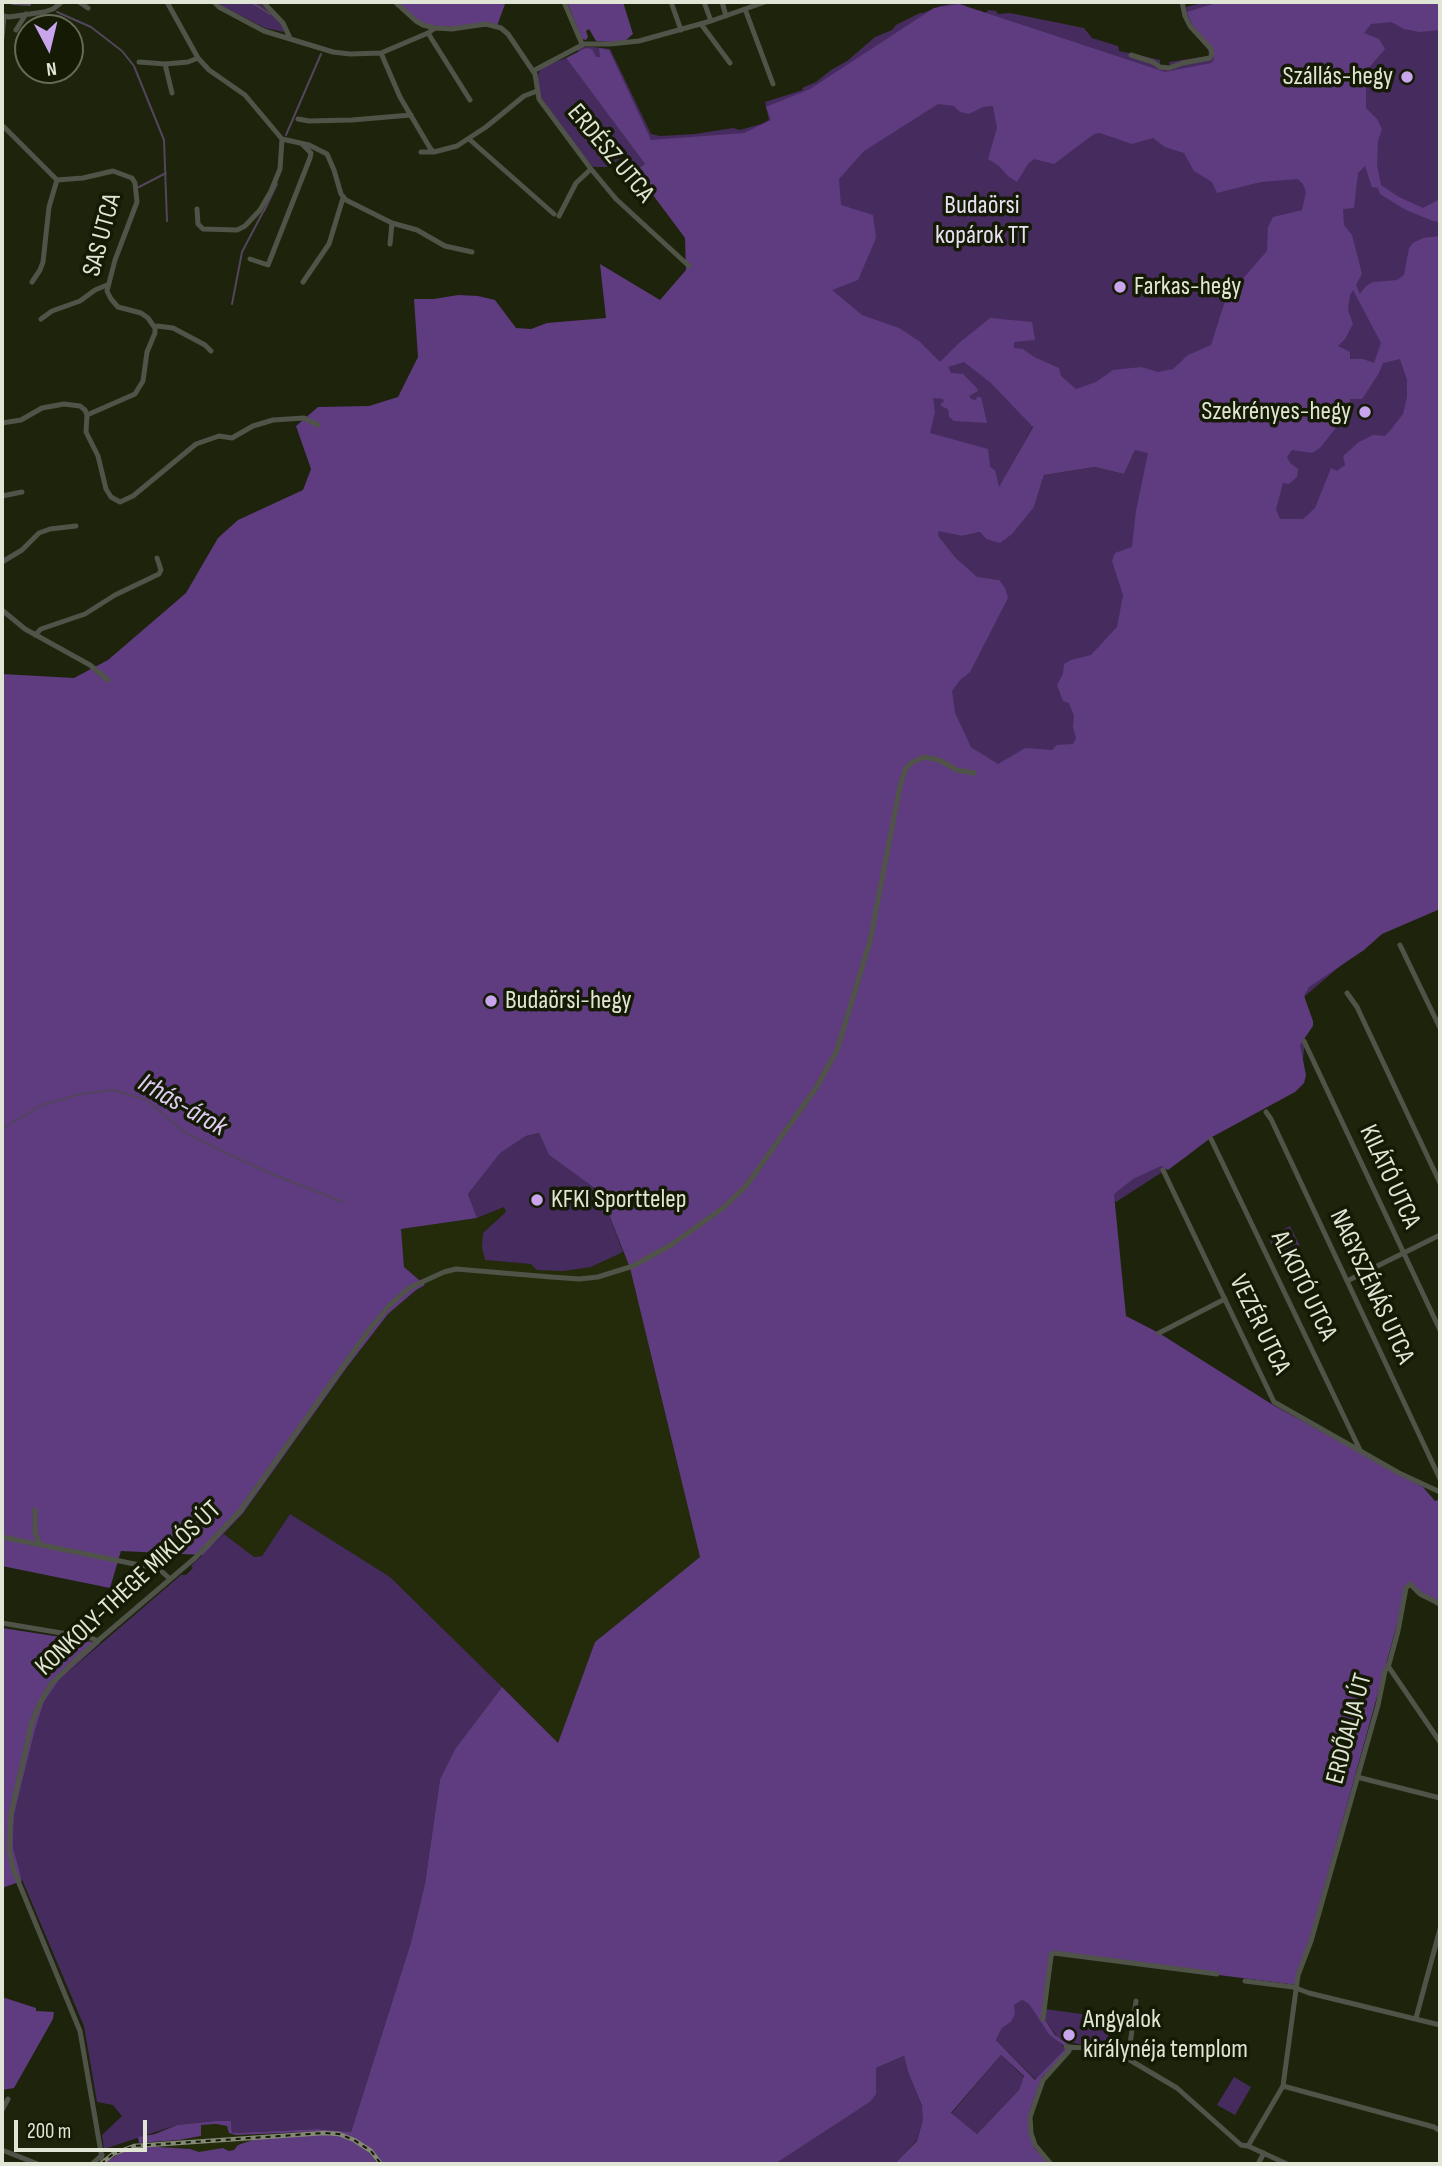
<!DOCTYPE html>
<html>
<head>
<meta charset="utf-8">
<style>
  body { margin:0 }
  #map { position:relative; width:1442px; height:2166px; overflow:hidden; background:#1d240b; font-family:"Sofia Sans Condensed",sans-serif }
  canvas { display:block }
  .frame { position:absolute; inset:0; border:4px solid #e0e5d6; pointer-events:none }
  .north { position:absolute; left:14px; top:14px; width:70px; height:70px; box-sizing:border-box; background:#141a03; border:2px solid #666b57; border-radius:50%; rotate:173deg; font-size:19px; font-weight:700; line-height:28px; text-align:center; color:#e0e5d6 }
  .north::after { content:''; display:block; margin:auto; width:24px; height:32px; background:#c9a5ee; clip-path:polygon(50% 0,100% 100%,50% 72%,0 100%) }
  .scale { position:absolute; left:14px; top:2120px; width:133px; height:32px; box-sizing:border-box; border:4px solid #e0e5d6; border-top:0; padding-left:9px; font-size:21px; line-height:24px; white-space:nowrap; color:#e0e5d6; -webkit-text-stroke:5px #141a03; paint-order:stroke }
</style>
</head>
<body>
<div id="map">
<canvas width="1442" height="2166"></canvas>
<div class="frame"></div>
<div class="north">N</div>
<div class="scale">200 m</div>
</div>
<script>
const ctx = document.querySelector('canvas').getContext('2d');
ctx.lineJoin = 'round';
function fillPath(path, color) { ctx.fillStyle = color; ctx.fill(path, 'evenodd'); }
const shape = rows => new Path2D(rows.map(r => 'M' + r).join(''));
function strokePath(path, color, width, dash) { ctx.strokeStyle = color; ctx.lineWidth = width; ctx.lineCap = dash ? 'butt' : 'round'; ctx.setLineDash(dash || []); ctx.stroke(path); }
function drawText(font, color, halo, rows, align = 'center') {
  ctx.font = font + ' "Sofia Sans Condensed",sans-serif'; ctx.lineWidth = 7; ctx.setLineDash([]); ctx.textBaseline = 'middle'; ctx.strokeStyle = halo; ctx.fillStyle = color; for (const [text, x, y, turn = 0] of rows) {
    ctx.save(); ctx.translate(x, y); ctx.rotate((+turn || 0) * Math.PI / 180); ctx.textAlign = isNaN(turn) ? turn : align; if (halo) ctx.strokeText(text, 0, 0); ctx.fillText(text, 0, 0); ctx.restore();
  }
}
fillPath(shape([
  [504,1207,506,1213,483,1233,485,1260,531,1264,592,1267,623,1252,630,1268,700,1557,595,1642,558,1744,390,1577,290,1514,262,1556,254,1557,224,1534,243,1513,347,1367,388,1314,416,1290,425,1285,404,1267,400,1229,477,1218],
  [216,2124,227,2126,231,2133,236,2135,329,2131,343,2134,366,2145,384,2164,378,2164,366,2150,350,2140,327,2134,316,2134,229,2151,223,2148,207,2152,199,2152,190,2149,144,2146,123,2151,104,2164,99,2164,113,2152,129,2145,201,2137,200,2125]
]), '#232b0b');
fillPath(shape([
  [223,2,258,2,282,23,284,32,265,28,220,5],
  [1206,2,1440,2,1440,904,1385,928,1305,996,1304,1049,1301,1086,1208,1138,1187,1156,1116,1202,801,903,1025,748,998,765,971,747,593,66,577,50,582,47,593,47,610,49,651,134,660,136,695,134,733,128,740,130,761,124,769,120,765,102,803,90,802,88,816,82,831,70,847,61,875,37,892,30,896,25,920,13,923,13,940,6,952,4,965,5,967,8,980,11,980,10,984,13,987,12,988,10,996,11,998,14,1010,13,1084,28,1092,38,1118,46,1119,51,1160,60,1160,65,1170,66,1169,62,1209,56,1208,49,1212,48,1187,17,1186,7],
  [1033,426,1146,449,1135,450,1124,474,1095,467,1044,475,1034,507,986,539,980,532,962,536,944,532,999,488],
  [939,533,939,537,956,558,977,578,998,580,908,585],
  [566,58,645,164,635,171,621,158,608,167,593,167,568,136,538,93,538,75,540,70,547,65],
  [539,1133,549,1155,600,1192,623,1252,591,1267,563,1271,537,1270,531,1264,485,1260,482,1247,483,1233,506,1212,504,1207,477,1218,468,1194,499,1153,526,1136],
  [1290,1226,1300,1246,1277,1256,1268,1237],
  [290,1514,390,1577,502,1687,455,1749,440,1779,425,1883,411,1942,351,2132,318,2129,232,2133,231,2121,215,2121,177,2125,104,2149,102,2135,122,2116,113,2105,97,2102,84,2026,18,1870,13,1848,14,1815,35,1730,44,1702,59,1680,181,1575,186,1575,193,1568,191,1566,224,1534,254,1557,262,1556],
  [1021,2000,1029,2003,1035,2013,1065,2049,1036,2080,996,2040,1002,2028,1011,2022,1014,2005],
  [1045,2009,1111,2018,1107,2048,1078,2044,1058,2038,1044,2018],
  [1001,2055,1024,2077,1019,2090,977,2134,951,2114],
  [904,2056,908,2072,923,2109,923,2119,917,2140,894,2164,775,2164,870,2102,876,2068],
  [1234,2077,1251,2087,1235,2115,1217,2105]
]), '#462c5e');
fillPath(shape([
  [395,2,457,2,458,3,492,2,505,4,497,26,466,28,423,25],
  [567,2,623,2,633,34,625,41,611,42,596,41,589,29,586,31,588,37,586,40,582,39],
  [1219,2,1440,2,1440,30,1419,32,1404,29,1391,22,1371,24,1364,33,1379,39,1385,49,1360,78,1366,87,1366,108,1377,119,1382,129,1378,141,1377,165,1381,185,1399,197,1423,208,1440,199,1440,222,1433,221,1406,210,1380,194,1378,188,1372,187,1365,166,1358,173,1354,208,1343,209,1344,225,1352,235,1362,274,1356,285,1360,294,1366,286,1373,282,1397,280,1404,275,1409,248,1413,243,1423,238,1440,236,1440,909,1382,934,1364,950,1309,987,1304,996,1313,1021,1313,1026,1300,1045,1306,1075,1304,1083,1295,1092,1212,1137,1168,1170,1161,1166,1133,1179,1114,1194,1126,1316,1159,1333,1273,1405,1423,1487,1435,1501,1440,1499,1440,1608,1410,1584,1403,1603,1297,1985,1054,1954,1044,2018,1055,2035,1071,2046,1070,2051,1042,2077,1030,2110,1028,2120,1034,2148,1050,2164,894,2164,917,2141,923,2119,922,2106,908,2072,904,2056,876,2068,876,2094,870,2102,775,2164,384,2164,366,2145,343,2134,329,2131,236,2135,229,2133,227,2126,216,2124,201,2125,201,2136,179,2140,139,2143,138,2137,155,2134,177,2125,215,2121,231,2121,232,2133,318,2129,351,2132,411,1942,425,1883,440,1779,455,1749,502,1687,558,1743,595,1642,700,1557,630,1268,600,1192,549,1155,539,1133,526,1136,500,1153,468,1194,477,1218,401,1229,404,1267,425,1285,416,1290,388,1314,347,1367,243,1513,203,1555,121,1551,110,1588,2,1566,2,674,74,678,108,660,186,593,218,538,238,520,303,490,311,469,296,426,318,407,369,406,398,397,418,357,414,299,434,299,458,295,478,296,495,300,516,328,531,329,547,323,606,318,600,264,660,300,686,270,685,238,635,171,645,164,566,58,586,48,592,49,596,57,600,57,599,48,609,50,651,140,744,133,771,120,766,107,810,89,934,8,959,4,1165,72,1211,63,1214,60,1213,49,1192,25,1187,12],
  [938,104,954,106,960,112,969,114,983,107,993,106,997,128,988,159,999,166,1008,176,1017,182,1028,164,1034,159,1054,164,1094,134,1100,133,1132,144,1153,138,1165,147,1184,153,1194,171,1212,182,1217,193,1261,182,1298,179,1303,184,1306,192,1302,210,1273,217,1268,227,1267,251,1226,298,1211,345,1188,355,1173,369,1158,372,1141,367,1113,370,1096,382,1076,389,1061,376,1059,368,1034,357,1023,349,1014,348,1014,342,1035,340,1032,322,990,318,959,343,940,362,919,341,899,328,862,315,832,290,858,280,876,238,873,215,841,205,839,179,864,151],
  [1353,290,1381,343,1374,363,1363,359,1350,359,1350,352,1338,346,1345,339,1353,324,1348,310,1350,295],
  [1400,359,1407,380,1407,397,1403,414,1393,427,1385,436,1373,435,1359,442,1343,456,1345,465,1337,471,1331,468,1315,508,1303,519,1280,519,1276,509,1283,483,1289,484,1297,477,1298,469,1290,463,1287,457,1292,450,1312,453,1320,448,1350,410,1350,399,1362,399,1379,373,1383,363],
  [964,362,991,383,1033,427,999,487,995,470,990,467,988,449,930,433,935,412,933,398,943,399,944,402,941,403,941,406,948,409,949,417,954,421,987,423,981,397,977,397,976,400,971,399,969,396,978,391,976,387,963,374,951,373,948,367],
  [1135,450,1148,453,1136,511,1132,547,1115,553,1112,561,1123,595,1117,627,1091,655,1071,660,1064,664,1063,674,1057,685,1063,701,1069,703,1074,716,1073,727,1076,738,1073,744,1057,745,1052,750,1025,748,998,764,971,747,955,713,952,691,960,680,970,672,1008,598,1005,588,999,580,977,577,956,558,939,537,938,531,962,536,980,532,986,539,1000,543,1012,534,1034,507,1044,475,1095,467,1124,474],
  [1022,2000,1029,2004,1049,2034,1064,2046,1065,2049,1035,2080,996,2040,1002,2028,1011,2022,1015,2014,1014,2005],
  [1001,2055,1024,2076,1019,2090,977,2134,951,2113],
  [2,1628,100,1643,59,1680,44,1702,35,1730,14,1815,13,1848,22,1881,2,1888],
  [2,1997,36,2008,36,2011,54,2012,53,2019,14,2088,2,2090],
  [327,2134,338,2135,356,2143,370,2153,378,2164,106,2164,106,2162,123,2151,144,2146,190,2149,199,2152,223,2148,229,2151,234,2150,238,2145,259,2138]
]), '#5f3b80');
strokePath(shape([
  [9,2,13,4,30,5],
  [251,2,270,14],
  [1190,2,1190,3],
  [57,12,91,27,122,51,134,66,164,140,167,221],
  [286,135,321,54],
  [139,187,166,173],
  [264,211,277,184],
  [232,304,242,252,263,212],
  [2,1129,42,1105,81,1094,113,1090,146,1100,186,1133,222,1151,274,1175,343,1202]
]), '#52455c', 2);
strokePath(shape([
  [79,2,88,8],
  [167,2,198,58,209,70,245,95,282,139,309,145,327,154,334,170,341,194,346,200,392,223,417,230,445,246,472,252],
  [214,2,219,7,264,31,333,52,350,54,381,53,428,33,435,28,452,29,486,24,501,28,508,34,535,74,539,99,591,169,616,199,689,266],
  [263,2,283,23,290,38],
  [395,2,416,21,423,25,435,28],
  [564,2,582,44],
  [671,2,681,30],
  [704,2,711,21],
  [722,2,726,16],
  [745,9,773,84],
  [4,16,9,17,44,12,53,9,62,2],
  [701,24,730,63],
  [16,30,26,14],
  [428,33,470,100],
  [2,38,4,16],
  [381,53,400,97,430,148,434,152,457,146,486,127,524,96,537,91],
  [1131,55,1153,62,1160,67,1169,68,1183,63,1210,58,1212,54,1211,49,1190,26,1185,16,1182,2],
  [139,62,165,64,188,62,198,58],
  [165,64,172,93],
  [533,71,584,44,610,44,639,41,711,21,765,2],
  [298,119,309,121,352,120,411,115],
  [4,127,57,180,83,178,113,171,132,178,135,183,137,202,115,260,107,291,111,299,118,307,141,313,148,318,155,328,155,333,147,352,143,381,135,394,87,415],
  [469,139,554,214],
  [421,152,434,152],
  [197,209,198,224,203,229,237,230,245,226,260,210,271,191,280,169,282,139],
  [559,216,576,183,591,169],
  [390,244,392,223],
  [250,259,268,265,310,158,311,153,303,145],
  [32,282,40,270,43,262,49,207,57,180],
  [303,282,329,244,343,198],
  [41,319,52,311,80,301,95,290,107,285],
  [155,328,157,326,173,328,205,345,211,351],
  [87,415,86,432,98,456,106,489,111,497,120,502,133,496,196,444,219,436,232,438,253,426,273,420,304,418,318,425],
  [2,423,21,420,42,408,64,404,80,406,85,410,87,415],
  [2,496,22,492],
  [2,562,22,550,39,533,50,529,76,526],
  [2,610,25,629,90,665,108,680],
  [35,635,41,629,85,614,115,595,159,574,161,570,157,558],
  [1400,945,1440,1028],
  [1347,993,1357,1007,1440,1183],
  [1304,1041,1440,1330],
  [1266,1112,1271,1119,1440,1479],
  [1211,1139,1360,1450],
  [1163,1170,1274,1402,1399,1473,1440,1492],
  [1347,1281,1440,1235],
  [1159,1333,1225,1299],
  [35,1510,35,1533,40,1544],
  [2,1537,159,1569,170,1579],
  [2,1623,91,1638,98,1641],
  [1388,1666,1440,1742],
  [1357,1777,1440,1798],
  [1245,1981,1293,1987,1309,1993,1440,2025],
  [1416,2018,1440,1929],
  [1043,2019,1051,1955,1054,1953,1217,1974],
  [1066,2047,1088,2048,1123,2056,1177,2088,1241,2145,1248,2146,1287,2164],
  [1128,2059,1136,2001],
  [1283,2086,1434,2127,1440,2131],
  [2,2110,8,2099],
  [1248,2146,1283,2086,1298,1975,1311,1941,1378,1705,1385,1671,1389,1664,1398,1631,1406,1588,1410,1584,1420,1594,1440,1604],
  [2,2150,38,2164],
  [92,2164,102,2155],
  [103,2164,80,2031,14,1871,9,1850,11,1814,32,1722,40,1703,51,1684,80,1656,195,1558,240,1511,369,1330,389,1306,409,1288,444,1272,456,1269,551,1277,579,1279,598,1277,633,1266,671,1245,723,1208,746,1186,816,1088,837,1050,870,941,900,786,905,770,911,763,924,757,939,760,957,770,974,773],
  [1051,2164,1035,2145,1031,2133,1030,2117,1043,2080,1069,2051,1070,2047],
  [1258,2164,1264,2153]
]), '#4f5348', 5);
const rail = shape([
  [101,2164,113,2154,134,2146,324,2133,339,2134,354,2140,371,2151,381,2164]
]);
strokePath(rail, '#838975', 4.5);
strokePath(rail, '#141a03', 2, [5]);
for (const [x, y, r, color] of [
  [1407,77,7,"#c9a5ee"],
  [1120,287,7,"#c9a5ee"],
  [1365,412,7,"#c9a5ee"],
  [491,1001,7,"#c9a5ee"],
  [537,1200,7,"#c9a5ee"],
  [1069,2035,7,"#c9a5ee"]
]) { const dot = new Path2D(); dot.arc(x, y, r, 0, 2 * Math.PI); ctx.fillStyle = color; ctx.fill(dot); strokePath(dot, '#141a03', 2.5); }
drawText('26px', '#e0e5d6', '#141a03', [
  ["Szállás-hegy",1393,77,"right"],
  ["Farkas-hegy",1134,287],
  ["Szekrényes-hegy",1351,412,"right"],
  ["Budaörsi-hegy",505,1001],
  ["KFKI Sporttelep",551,1200],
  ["Angyalok",1083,2020],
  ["királynéja templom",1083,2050]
], 'left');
drawText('26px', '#e0e5d6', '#141a03', [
  ["ERDÉSZ UTCA",610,154,50],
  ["SAS UTCA",103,235,-75],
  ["KILÁTÓ UTCA",1389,1177,65],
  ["ALKOTÓ UTCA",1303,1286,64],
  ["NAGYSZÉNÁS UTCA",1371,1287,65],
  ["VEZÉR UTCA",1259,1325,64],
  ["KONKOLY-THEGE MIKLÓS ÚT",129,1589,-43],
  ["ERDŐALJA ÚT",1350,1729,-75]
]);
drawText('26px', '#e9e0f4', '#141a03', [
  ["Budaörsi",982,206],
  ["kopárok TT",982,236]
]);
drawText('italic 28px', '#e0cdf5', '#141a03', [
  ["Irhás-árok",182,1106,30]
]);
</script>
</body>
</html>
